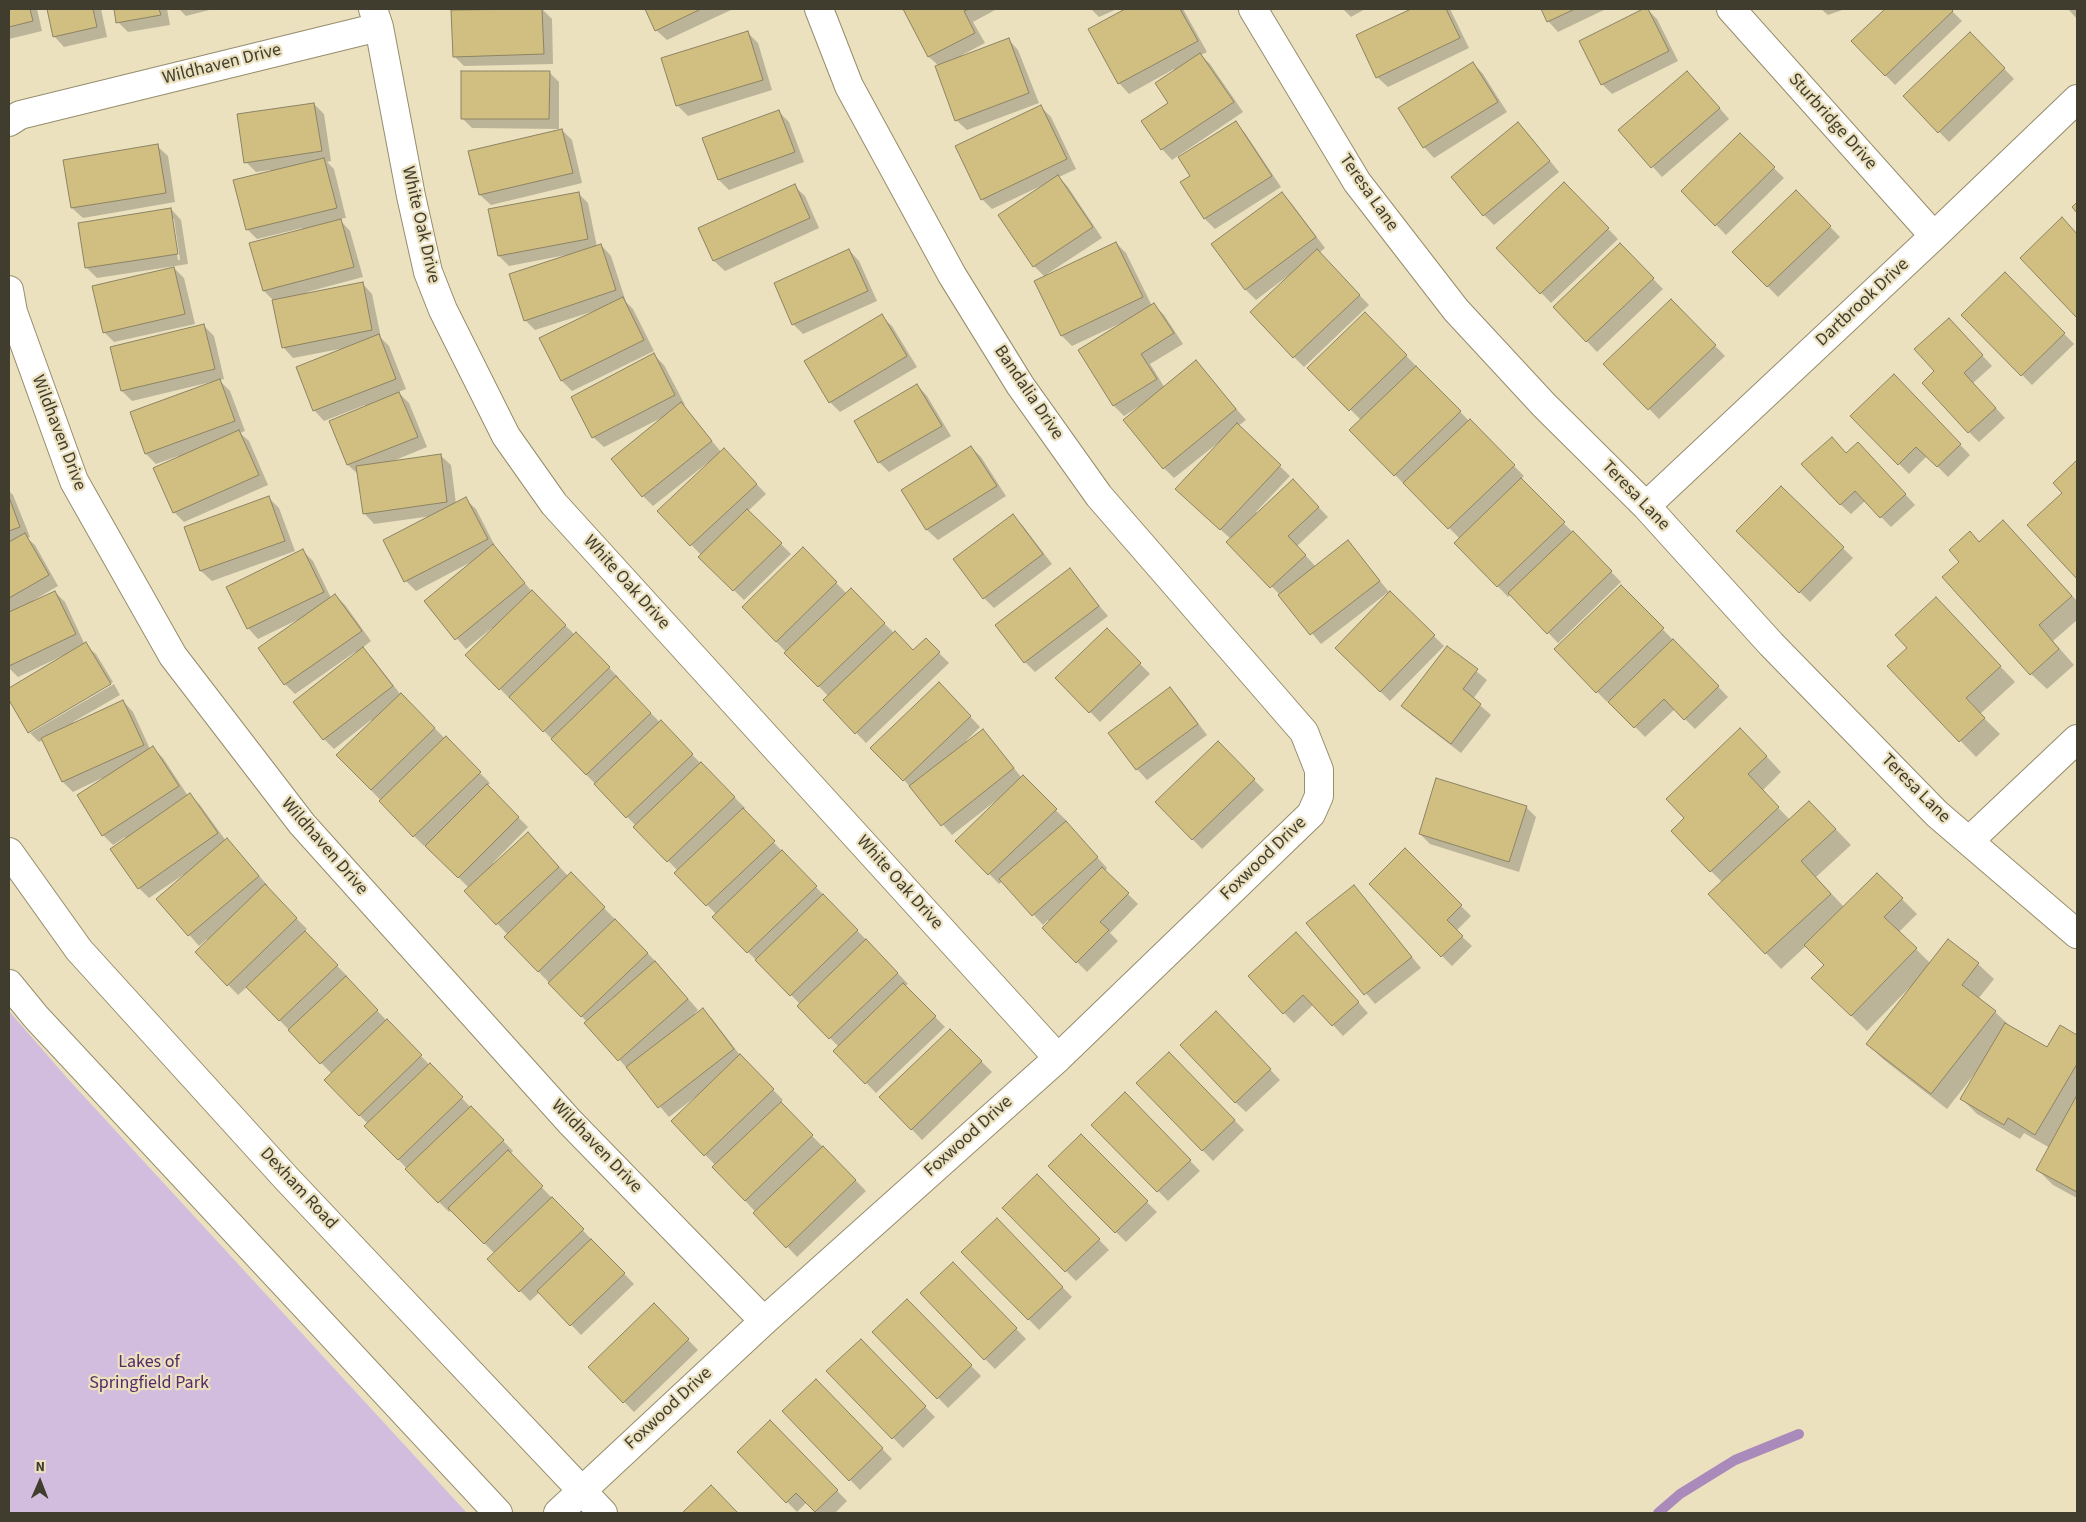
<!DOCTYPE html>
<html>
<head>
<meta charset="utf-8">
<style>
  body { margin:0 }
  #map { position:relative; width:2086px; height:1522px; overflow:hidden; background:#ebe1bf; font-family:"Source Sans 3",sans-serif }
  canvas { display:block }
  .frame { position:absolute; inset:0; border:10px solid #403c2e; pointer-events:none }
  .north { position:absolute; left:15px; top:1457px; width:50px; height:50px; -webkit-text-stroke:4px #ebe1bf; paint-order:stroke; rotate:1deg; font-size:14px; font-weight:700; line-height:20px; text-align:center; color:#403c2e }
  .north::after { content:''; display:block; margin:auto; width:18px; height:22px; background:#403c2e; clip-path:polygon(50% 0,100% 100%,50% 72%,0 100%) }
</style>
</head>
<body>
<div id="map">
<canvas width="2086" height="1522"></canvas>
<div class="frame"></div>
<div class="north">N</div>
</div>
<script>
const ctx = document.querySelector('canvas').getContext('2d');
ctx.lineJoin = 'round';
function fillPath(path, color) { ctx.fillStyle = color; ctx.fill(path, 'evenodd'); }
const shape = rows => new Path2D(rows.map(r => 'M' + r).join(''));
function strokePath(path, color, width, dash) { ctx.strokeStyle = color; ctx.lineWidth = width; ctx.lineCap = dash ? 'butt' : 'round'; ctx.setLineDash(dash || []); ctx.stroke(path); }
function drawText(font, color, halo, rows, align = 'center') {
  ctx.font = font + ' "Source Sans 3",sans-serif'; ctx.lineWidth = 4.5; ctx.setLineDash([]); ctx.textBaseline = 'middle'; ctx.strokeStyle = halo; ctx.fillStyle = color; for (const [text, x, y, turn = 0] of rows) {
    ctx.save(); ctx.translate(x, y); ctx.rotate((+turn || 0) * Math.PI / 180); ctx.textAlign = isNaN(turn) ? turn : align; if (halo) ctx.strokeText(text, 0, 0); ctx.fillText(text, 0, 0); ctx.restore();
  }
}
fillPath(shape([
  [9,1011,68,1079,467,1513,9,1513]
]), '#d3bdde');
fillPath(shape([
  [9,9,37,9,42,31,9,39],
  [48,9,101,9,107,37,64,47,54,36],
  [115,9,167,9,170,25,128,32,118,22],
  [179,9,213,9,186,16],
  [455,9,469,9,466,11,542,9,552,19,553,64,464,66,454,56,457,11],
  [646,9,733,9,667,40,656,30],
  [904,9,995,9,995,10,973,22,985,43,962,55,962,57,1008,39,1018,50,1039,103,967,130,956,120,939,66,929,57],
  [1091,9,1117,9,1099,17],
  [1127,9,1183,9,1207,52,1201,55,1210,64,1243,112,1172,160,1162,149,1143,122,1170,104,1174,69,1129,94,1119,83,1089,29],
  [1343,9,1365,9,1351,17],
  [1414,9,1450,9,1469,48,1388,87,1377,77,1358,35],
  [1542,9,1606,9,1558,32,1548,21],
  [1647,9,1657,19,1678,61,1612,94,1602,84,1581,41],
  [1821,9,1845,9,1828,15],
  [1887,9,1950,9,1962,21,1895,85,1853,41],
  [2067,9,2077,9,2077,19,2069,10],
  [748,33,758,43,772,90,688,116,677,105],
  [1970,33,2014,79,1949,142,1904,96],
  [1473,63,1483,74,1507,112,1434,158,1424,147,1400,109],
  [549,72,559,82,559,129,472,128,462,118],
  [1697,82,1729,119,1662,177,1620,130],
  [314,104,324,114,331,161,327,162,334,169,346,218,339,219,350,231,363,277,307,292,307,294,362,283,372,294,381,338,389,346,406,389,398,392,409,403,427,447,393,461,440,455,451,465,456,504,465,499,476,509,497,550,534,594,575,635,586,644,619,678,618,680,745,808,743,810,908,984,905,986,945,1027,876,1093,835,1051,839,1047,798,1006,800,1004,714,918,717,915,676,873,678,871,635,827,636,826,511,697,510,699,467,655,493,630,492,628,466,649,425,601,471,562,416,591,406,581,432,516,374,524,364,513,359,475,348,465,331,421,365,407,365,405,324,421,314,410,345,348,293,358,283,347,274,301,264,291,302,231,302,228,257,239,247,229,271,172,270,170,256,172,246,162],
  [1041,107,1051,117,1076,169,1059,177,1068,187,1102,238,1047,274,1048,275,1116,243,1126,253,1152,306,1154,305,1164,315,1183,344,1150,364,1165,388,1196,362,1246,420,1238,426,1290,476,1256,512,1258,514,1303,491,1328,517,1297,546,1316,567,1348,542,1389,592,1444,646,1390,701,1336,648,1389,594,1387,593,1321,644,1282,597,1228,542,1231,539,1187,499,1220,443,1219,442,1174,478,1164,468,1141,405,1124,416,1114,406,1080,350,1122,324,1121,323,1072,346,1062,336,1036,281,1045,277,1034,266,1043,185,992,209,982,199],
  [779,112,789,122,804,162,729,190,719,180],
  [1235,122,1245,133,1281,187,1215,229,1205,219,1182,183,1192,177],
  [562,130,572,140,582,183,491,205,480,195],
  [1528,134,1559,172,1494,225,1484,215],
  [1740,135,1784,178,1726,235,1683,191],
  [157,146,168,156,175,202,83,218,72,208,64,161],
  [1564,184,1618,239,1551,303,1498,248],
  [794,186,805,196,819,228,725,271,714,261,700,228],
  [1796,192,1840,237,1778,297,1734,252],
  [578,193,588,203,597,247,601,245,611,256,626,302,633,309,654,351,572,391,562,381,541,339,595,312,594,311,535,330,525,320,566,255,509,266,499,256],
  [1282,193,1292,204,1325,248,1319,253,1369,305,1304,367,1294,357,1291,276,1289,275,1256,300,1246,290],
  [171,209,181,220,188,264,97,278,87,268,80,224],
  [171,219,174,219,180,260,178,260],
  [2062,219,2077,235,2077,316,2021,258],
  [849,250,859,261,877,301,803,334,793,324],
  [1630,255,1663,289,1597,352,1554,307],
  [174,268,184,278,195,324,114,342,104,332],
  [2005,274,2074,344,2032,385,1963,315],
  [1671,301,1725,356,1659,419,1605,364],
  [1365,313,1469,421,1524,476,1521,479,1621,582,1558,643,1511,594,1508,597,1456,543,1460,539,1406,484,1405,485,1395,475,1361,420,1309,368],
  [881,316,892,326,917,367,840,412,830,402],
  [204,326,214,336,224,379,219,380,230,391,245,431,240,433,249,441,268,485,184,522,174,512,178,456,156,464,146,454,211,384,211,382,132,401,122,391],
  [1959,330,1992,366,1973,383,2005,418,1979,442,1969,432,1936,371],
  [654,355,664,365,685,405,683,406,721,452,734,460,766,494,748,511,791,554,744,600,700,557,702,556,659,511,712,461,711,460,653,506,643,496,663,417,604,447,593,437],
  [1894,376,1970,455,1948,477,1927,456,1909,474,1852,416],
  [917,385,927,396,951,436,889,472,879,462],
  [971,447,981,457,1006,496,938,540,927,530,903,490],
  [1847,454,1868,454,1915,505,1891,527,1865,501,1851,514,1840,504],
  [2077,461,2077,577,2029,525,2064,493,2054,483],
  [1781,487,1853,558,1810,602,1737,531],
  [9,491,13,495,30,537,27,538,35,545,58,586,34,600,35,602,55,592,65,602,85,645,96,654,113,682,30,730,30,733,114,684,120,695,73,722,74,724,123,701,133,712,150,749,153,748,163,758,188,796,190,795,200,805,226,841,237,850,268,886,266,888,307,929,304,932,347,976,345,977,387,1021,513,1151,510,1154,634,1284,581,1335,540,1292,530,1301,489,1259,495,1254,452,1210,449,1212,439,1202,366,1126,368,1124,325,1080,332,1074,247,987,238,995,196,952,208,940,207,939,199,946,158,899,184,876,183,875,149,898,139,888,125,837,113,845,103,835,102,778,73,792,63,782,43,740,39,742,29,732,9,698,9,690,65,656,64,655,18,677,9,668],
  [269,498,279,508,295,551,212,581,201,571,186,527],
  [1013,516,1023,526,1052,564,994,608,984,598],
  [2003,521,2077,601,2077,620,2053,641,2074,665,2047,689,2031,674,1961,562,1970,533,1980,543],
  [803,549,847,594,851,590,913,652,926,640,949,663,866,743,825,700,829,697,743,607],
  [303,551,313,561,331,598,335,595,345,605,371,641,362,648,373,659,401,695,490,783,487,786,528,827,493,863,494,864,538,844,568,876,581,884,657,963,698,1010,694,1014,695,1015,703,1009,713,1020,743,1059,783,1100,780,1103,866,1191,797,1257,714,1167,716,1166,673,1121,698,1097,697,1096,669,1117,587,1022,505,937,508,935,466,891,469,888,426,845,424,846,414,836,338,755,372,722,371,720,334,749,324,739,357,654,355,652,295,694,285,684,297,620,258,639,248,628],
  [1069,570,1108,616,1035,672,1025,662],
  [1621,586,1728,697,1695,729,1675,709,1645,737,1609,700,1607,702,1556,649],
  [1951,614,2015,682,1980,714,2000,734,1976,757,1889,666],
  [1107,630,1150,674,1100,722,1057,678],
  [1448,648,1487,680,1473,699,1491,715,1461,753,1413,716,1403,706],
  [1170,689,1180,699,1207,735,1147,780,1137,769,1110,733],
  [949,694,980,727,966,741,968,742,983,730,1022,778,1066,820,1065,822,1107,868,1105,871,1138,904,1110,933,1118,941,1087,972,1043,928,1050,922,1048,920,1043,925,1003,881,999,884,957,841,999,800,998,799,952,835,904,780],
  [1218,743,1264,790,1202,849,1157,802],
  [1756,745,1781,772,1762,791,1790,820,1825,818,1851,845,1816,877,1844,907,1877,874,1917,914,1899,932,1930,963,1978,964,1994,979,1978,999,1995,1012,2011,1027,2047,1049,2061,1027,2077,1036,2077,1198,2053,1185,2038,1170,2050,1148,2024,1133,2020,1139,1977,1114,1962,1099,1977,1073,1976,1072,1947,1109,1883,1059,1867,1044,1910,989,1909,988,1867,1031,1813,978,1825,965,1806,946,1781,969,1710,894,1722,882,1711,871],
  [1526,807,1536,817,1519,872,1430,844,1420,834],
  [1405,850,1471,916,1456,931,1472,946,1452,966,1371,884],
  [1354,887,1421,968,1375,1004,1308,924],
  [1306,944,1368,1013,1343,1036,1314,1004,1294,1023,1284,1013],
  [1226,1023,1280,1080,1246,1112,1235,1102],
  [950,1030,992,1072,922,1140,881,1097],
  [1169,1054,1244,1130,1213,1161,1138,1083],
  [1125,1094,1200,1171,1168,1201,1093,1125],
  [1080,1136,1157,1212,1126,1242,1050,1166],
  [1037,1176,1109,1250,1076,1281,1004,1208],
  [997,1220,1072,1297,1039,1330,963,1252],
  [963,1274,1026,1339,995,1369,985,1359],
  [907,1300,981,1376,948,1408,874,1332],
  [654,1305,698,1350,634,1412,590,1367],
  [861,1341,935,1417,903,1448,828,1371],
  [816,1380,892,1459,860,1490,784,1411],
  [770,1422,847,1501,835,1513,818,1513,807,1502,797,1512,738,1452],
  [711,1487,737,1513,684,1513]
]), '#0003');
strokePath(shape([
  [1658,1513,1680,1494,1735,1460,1799,1434]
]), '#aa89bb', 10);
const building = shape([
  [9,9,30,9,33,21,9,27,9,9],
  [47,9,93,9,97,27,53,37,47,9],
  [114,9,159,9,161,15,116,23,114,9],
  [542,9,544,54,453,57,451,10,542,9],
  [645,9,701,9,655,31,645,9],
  [903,9,969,9,964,11,975,33,928,57,903,9],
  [1125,9,1180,9,1198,41,1118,84,1088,29,1125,9],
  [1411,9,1446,9,1460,38,1376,78,1356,35,1411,9],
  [1541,9,1575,9,1547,22,1541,9],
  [1643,9,1648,9,1669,51,1601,85,1579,41,1643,9],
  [1885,9,1951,9,1953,11,1885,76,1851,41,1885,9],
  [748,31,763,80,676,106,661,58,748,31],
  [1970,32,2005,68,1938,133,1903,96,1970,32],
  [1009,38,1029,93,955,121,935,66,1009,38],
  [1200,53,1234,102,1161,150,1141,121,1168,103,1155,83,1200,53],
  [1473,62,1498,102,1423,148,1398,108,1473,62],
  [461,71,550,71,549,119,461,119,461,71],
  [1687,71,1720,108,1651,168,1618,130,1687,71],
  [314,103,322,151,244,163,237,114,314,103],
  [1041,105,1067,159,981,200,955,146,1041,105],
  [779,110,795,152,718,180,702,138,779,110],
  [1236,121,1272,176,1204,219,1180,182,1190,176,1178,157,1236,121],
  [1518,122,1550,161,1483,216,1451,177,1518,122],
  [562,129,573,173,479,195,468,151,562,129],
  [1740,133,1775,167,1715,226,1681,191,1740,133],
  [158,144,166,193,71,208,63,160,158,144],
  [324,158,337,208,246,230,233,180,324,158],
  [1058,175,1093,227,1033,267,998,215,1058,175],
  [1564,182,1609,228,1540,294,1496,248,1564,182],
  [795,184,810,218,713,261,698,228,795,184],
  [1796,190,1831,226,1767,287,1732,252,1796,190],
  [579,192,588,239,498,256,488,209,579,192],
  [1282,192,1316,237,1245,290,1211,244,1282,192],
  [2077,202,2077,213,2072,207,2077,202],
  [171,208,178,254,85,268,78,223,171,208],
  [2062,217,2077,234,2077,318,2020,258,2062,217],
  [341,219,354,267,263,291,249,243,341,219],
  [1116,242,1143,297,1061,336,1034,281,1116,242],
  [1620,243,1654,278,1586,342,1553,307,1620,243],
  [601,244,616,290,524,321,509,274,601,244],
  [849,249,868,291,792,325,774,283,849,249],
  [1317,249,1360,295,1293,358,1250,312,1317,249],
  [174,267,185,314,103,333,92,286,174,267],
  [2005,272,2065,333,2021,376,1961,315,2005,272],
  [363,282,372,330,282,348,272,300,363,282],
  [623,297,644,340,561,381,539,338,623,297],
  [1671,299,1716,345,1648,410,1603,364,1671,299],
  [1154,303,1174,333,1141,354,1157,379,1113,406,1078,350,1154,303],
  [1365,312,1407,355,1349,411,1307,368,1365,312],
  [882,314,907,356,829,403,804,361,882,314],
  [1949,318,1983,355,1964,373,1996,408,1968,433,1922,383,1934,371,1914,349,1949,318],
  [204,324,215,369,121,391,110,347,204,324],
  [379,334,396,379,313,411,296,367,379,334],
  [654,353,675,395,592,438,571,397,654,353],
  [1196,360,1236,409,1163,469,1123,420,1196,360],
  [1416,366,1461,411,1394,476,1349,430,1416,366],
  [1894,374,1961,444,1937,467,1916,447,1898,465,1850,416,1894,374],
  [220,379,235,421,145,454,130,412,220,379],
  [917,384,942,426,878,463,854,421,917,384],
  [399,392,418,437,347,465,329,421,399,392],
  [681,402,712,441,642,497,611,459,681,402],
  [1470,419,1515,465,1448,529,1403,483,1470,419],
  [1237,423,1281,465,1220,530,1175,489,1237,423],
  [239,430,259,475,173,513,153,468,239,430],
  [1832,437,1846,453,1858,442,1906,494,1880,518,1855,491,1840,505,1801,464,1832,437],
  [971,446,997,486,926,530,901,490,971,446],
  [724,448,757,484,690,546,657,511,724,448],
  [441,454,447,502,363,514,356,466,441,454],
  [2077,460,2077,579,2027,525,2062,493,2053,483,2077,460],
  [1521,478,1565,522,1497,587,1454,543,1521,478],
  [1293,479,1319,507,1288,536,1306,555,1270,588,1226,542,1293,479],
  [1781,486,1844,547,1799,593,1736,531,1781,486],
  [269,496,285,541,200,571,184,527,269,496],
  [9,497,20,527,9,531,9,497],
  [466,497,488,539,404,582,383,540,466,497],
  [747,509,782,543,733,591,698,557,747,509],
  [1013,514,1043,554,983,599,953,559,1013,514],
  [2003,520,2072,596,2039,625,2059,649,2030,675,1942,577,1959,562,1949,550,1970,531,1979,542,2003,520],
  [1573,531,1612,571,1547,634,1508,593,1573,531],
  [25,533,49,575,9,598,9,542,25,533],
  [1348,540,1380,581,1310,635,1278,595,1348,540],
  [493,544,525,583,455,640,424,601,493,544],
  [803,547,837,582,776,642,742,607,803,547],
  [303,549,324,592,247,629,226,587,303,549],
  [1070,568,1099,606,1024,663,995,625,1070,568],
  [1621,585,1664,628,1596,693,1554,649,1621,585],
  [851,588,885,623,818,687,784,653,851,588],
  [532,590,566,625,499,690,465,655,532,590],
  [55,591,76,634,9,666,9,612,55,591],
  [1390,591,1435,635,1380,692,1335,648,1390,591],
  [335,594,362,631,284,685,258,648,335,594],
  [1936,597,2001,666,1966,698,1985,718,1959,742,1887,666,1907,648,1895,635,1936,597],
  [1107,628,1141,663,1089,713,1055,678,1107,628],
  [895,631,913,650,926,638,940,652,855,734,823,700,895,631],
  [576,632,610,667,543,732,509,697,576,632],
  [1673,639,1719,686,1684,720,1664,699,1634,728,1608,702,1673,639],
  [86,642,111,684,28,733,9,700,9,688,86,642],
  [1447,646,1478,669,1463,689,1481,704,1451,744,1401,706,1447,646],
  [363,647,393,686,323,740,293,702,363,647],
  [616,676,651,713,586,775,551,739,616,676],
  [939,682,971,716,903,781,870,748,939,682],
  [1170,687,1198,724,1136,770,1108,733,1170,687],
  [401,693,435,728,371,790,336,755,401,693],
  [123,700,144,745,62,782,41,738,123,700],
  [661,720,693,754,626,818,594,784,661,720],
  [1740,728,1767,756,1748,774,1779,807,1710,872,1671,831,1684,818,1666,799,1740,728],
  [983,729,1014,768,941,826,909,786,983,729],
  [446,736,481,772,413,837,379,801,446,736],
  [1218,741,1255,779,1192,840,1155,802,1218,741],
  [153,746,179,786,102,836,77,795,153,746],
  [701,762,735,797,667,862,633,827,701,762],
  [1023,775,1057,809,988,875,955,841,1023,775],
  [1436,778,1527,806,1509,862,1419,834,1436,778],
  [487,784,519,817,458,878,425,846,487,784],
  [190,793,218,833,138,889,110,849,190,793],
  [1809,801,1836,829,1801,861,1831,894,1765,954,1708,894,1809,801],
  [743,808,775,841,706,906,674,873,743,808],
  [1066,821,1098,857,1032,916,999,879,1066,821],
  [528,832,559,867,496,925,464,891,528,832],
  [227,838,259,876,188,936,156,899,227,838],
  [1405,848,1462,905,1447,920,1463,936,1441,957,1369,884,1405,848],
  [782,850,817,886,747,953,712,917,782,850],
  [1102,867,1129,893,1100,922,1109,930,1076,963,1042,928,1102,867],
  [571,872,605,907,538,972,504,937,571,872],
  [1877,873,1903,898,1884,917,1917,948,1851,1016,1811,978,1824,965,1804,945,1877,873],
  [265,884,297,918,227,986,195,952,265,884],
  [1354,885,1412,957,1364,995,1306,923,1354,885],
  [823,894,858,930,790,996,755,960,823,894],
  [615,919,648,953,581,1017,548,983,615,919],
  [305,931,338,965,279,1021,246,987,305,931],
  [1296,932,1359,1002,1332,1026,1303,995,1283,1014,1248,976,1296,932],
  [866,939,898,973,829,1039,797,1006,866,939],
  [1948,939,1979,963,1962,985,1996,1011,1931,1094,1866,1044,1948,939],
  [655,961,688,999,618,1061,584,1023,655,961],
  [346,976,378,1010,320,1064,288,1030,346,976],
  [903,983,936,1016,865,1084,833,1051,903,983],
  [703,1008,734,1049,658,1108,626,1067,703,1008],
  [1216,1011,1271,1069,1235,1103,1180,1045,1216,1011],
  [387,1019,422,1055,359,1116,324,1080,387,1019],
  [2005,1023,2047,1047,2060,1025,2077,1035,2077,1064,2035,1135,2008,1118,2004,1125,1960,1099,2005,1023],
  [950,1029,982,1061,911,1130,879,1097,950,1029],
  [1169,1052,1235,1120,1202,1151,1136,1083,1169,1052],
  [740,1054,774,1089,704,1156,671,1121,740,1054],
  [430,1063,463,1097,398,1160,364,1126,430,1063],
  [1125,1092,1191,1160,1157,1192,1091,1125,1125,1092],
  [2077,1095,2077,1192,2036,1170,2077,1095],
  [781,1102,813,1135,745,1201,712,1167,781,1102],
  [471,1106,504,1140,438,1203,405,1169,471,1106],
  [1081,1134,1148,1201,1115,1233,1048,1166,1081,1134],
  [823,1146,856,1180,786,1248,753,1213,823,1146],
  [508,1150,543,1186,484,1244,448,1208,508,1150],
  [1037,1174,1100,1239,1065,1272,1002,1208,1037,1174],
  [552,1197,584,1229,519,1292,487,1259,552,1197],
  [997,1218,1063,1287,1028,1320,961,1252,997,1218],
  [591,1239,625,1273,570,1326,537,1291,591,1239],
  [953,1262,1017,1328,984,1360,920,1293,953,1262],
  [907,1299,972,1365,937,1399,872,1332,907,1299],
  [654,1303,689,1339,623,1403,588,1367,654,1303],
  [861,1339,926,1406,892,1439,826,1371,861,1339],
  [816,1379,883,1448,849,1481,782,1411,816,1379],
  [770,1420,838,1490,815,1512,796,1493,786,1503,737,1452,770,1420],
  [711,1485,738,1513,682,1513,711,1485]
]);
fillPath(building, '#d1bf82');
strokePath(building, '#8c8363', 1);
const street = shape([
  [373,9,379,27,411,196,428,272,443,310,506,436,554,504,1058,1058],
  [1253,9,1357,182,1456,310,1544,405,1646,506,1771,644,1937,814,2077,934],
  [1731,9,1934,236],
  [9,122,20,115,379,27],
  [9,290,13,312,74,481,173,656,302,824,570,1122,764,1321],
  [1646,506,1934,236,2077,99],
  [1969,841,2077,739],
  [558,1513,764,1321,1058,1058,1311,814,1319,796,1319,770,1304,732,1099,496,1020,385,952,275,849,86,819,9]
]);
const secondary = shape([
  [9,852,79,950,287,1179,603,1513],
  [9,984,36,1017,498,1513]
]);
strokePath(street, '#968d6d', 30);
strokePath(secondary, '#968d6d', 30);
strokePath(street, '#fff', 28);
strokePath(secondary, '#fff', 28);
drawText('18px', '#403c2e', '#ebe1bf', [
  ["Wildhaven Drive",222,65,-14],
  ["Sturbridge Drive",1832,122,48],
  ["Teresa Lane",1368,193,55],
  ["White Oak Drive",420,225,77],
  ["Dartbrook Drive",1863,303,-43],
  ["Bandalia Drive",1028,393,56],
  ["Wildhaven Drive",58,433,69],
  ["Teresa Lane",1635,496,46],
  ["White Oak Drive",626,583,48],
  ["Teresa Lane",1915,789,45],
  ["Wildhaven Drive",324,847,49],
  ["Foxwood Drive",1264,859,-44],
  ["White Oak Drive",899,883,48],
  ["Foxwood Drive",969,1137,-42],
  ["Wildhaven Drive",596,1147,46],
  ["Dexham Road",298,1189,47],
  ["Foxwood Drive",669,1409,-43]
]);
drawText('18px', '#552a68', '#ebe1bf', [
  ["Lakes of",149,1363],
  ["Springfield Park",149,1384]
]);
</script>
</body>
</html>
